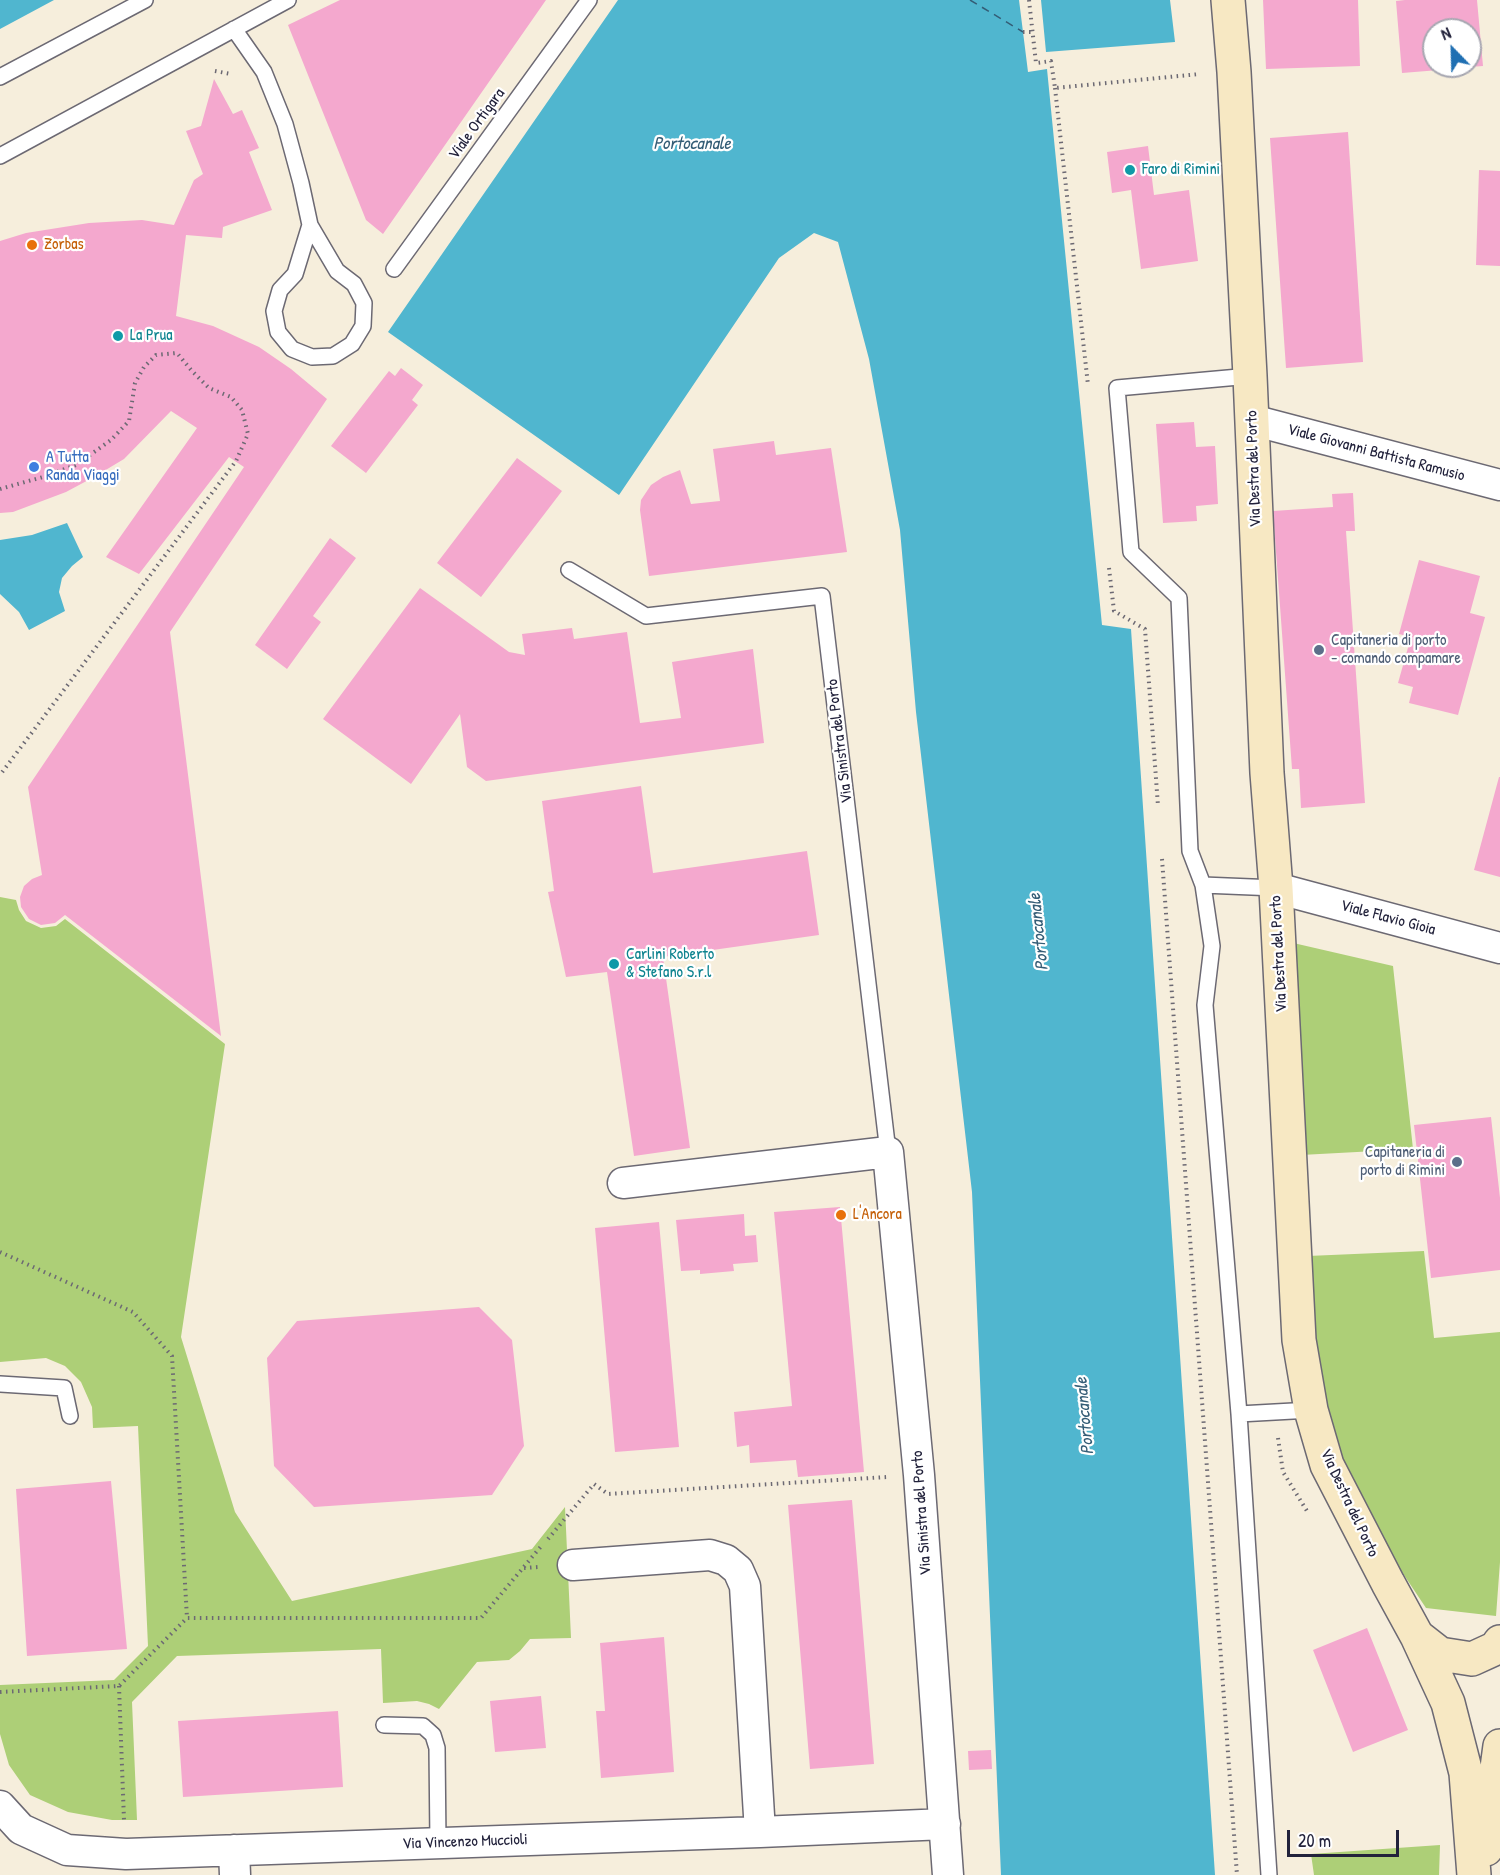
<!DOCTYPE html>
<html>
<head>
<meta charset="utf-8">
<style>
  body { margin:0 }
  #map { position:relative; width:1500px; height:1875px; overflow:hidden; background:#f6eedc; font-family:"Patrick Hand",sans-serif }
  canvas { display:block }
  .north { position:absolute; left:1422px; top:18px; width:60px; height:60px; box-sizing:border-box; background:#fff; border:2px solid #a7a7b1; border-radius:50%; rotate:337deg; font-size:16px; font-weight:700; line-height:24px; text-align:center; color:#22223b }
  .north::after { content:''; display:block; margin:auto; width:21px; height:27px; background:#1f6fb2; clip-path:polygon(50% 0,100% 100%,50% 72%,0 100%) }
  .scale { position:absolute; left:1287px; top:1830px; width:112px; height:27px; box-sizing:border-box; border:3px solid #22223b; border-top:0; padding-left:8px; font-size:18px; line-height:21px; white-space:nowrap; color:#22223b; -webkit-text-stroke:4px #fff; paint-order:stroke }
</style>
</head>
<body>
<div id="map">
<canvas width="1500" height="1875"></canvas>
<div class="north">N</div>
<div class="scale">20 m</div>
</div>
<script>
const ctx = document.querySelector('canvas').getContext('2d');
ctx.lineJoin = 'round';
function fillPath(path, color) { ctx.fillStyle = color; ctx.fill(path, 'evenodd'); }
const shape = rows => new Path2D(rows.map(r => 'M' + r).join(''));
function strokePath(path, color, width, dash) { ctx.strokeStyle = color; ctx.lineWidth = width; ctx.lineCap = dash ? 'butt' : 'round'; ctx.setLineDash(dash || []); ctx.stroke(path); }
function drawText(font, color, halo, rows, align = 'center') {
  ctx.font = font + ' "Patrick Hand",sans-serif'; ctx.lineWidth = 4.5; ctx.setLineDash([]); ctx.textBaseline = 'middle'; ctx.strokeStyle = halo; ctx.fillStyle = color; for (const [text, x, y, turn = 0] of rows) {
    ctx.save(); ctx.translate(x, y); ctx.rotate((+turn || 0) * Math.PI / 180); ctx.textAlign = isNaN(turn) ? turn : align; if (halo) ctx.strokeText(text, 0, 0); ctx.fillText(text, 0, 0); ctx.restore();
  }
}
fillPath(shape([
  [0,897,16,900,19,910,26,921,41,928,56,926,65,919,225,1044,181,1337,235,1512,292,1601,532,1549,565,1507,571,1638,530,1639,520,1651,509,1660,477,1662,439,1709,429,1704,417,1701,383,1703,381,1649,177,1656,132,1702,137,1820,112,1820,68,1812,30,1795,9,1765,0,1734,0,1685,114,1680,148,1646,138,1426,93,1428,92,1407,81,1382,65,1366,46,1358,0,1362],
  [1289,942,1393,966,1413,1149,1301,1155],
  [1424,1251,1434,1338,1500,1332,1500,1562,1496,1616,1426,1608,1380,1539,1351,1482,1331,1426,1314,1346,1308,1256],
  [1440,1845,1439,1875,1314,1875,1311,1854]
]), '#adcf77');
fillPath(shape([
  [0,0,54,0,0,29],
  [618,0,1019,0,1028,72,1047,69,1102,625,1131,629,1215,1875,1001,1875,972,1192,916,712,900,530,869,359,838,242,814,233,779,258,619,495,388,332],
  [1041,0,1170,0,1175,42,1046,52],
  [67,523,83,557,72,566,62,578,59,592,65,611,29,630,19,612,0,594,0,540,32,535]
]), '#50b6cf');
strokePath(shape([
  [970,0,1023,32]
]), '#345d76', 1.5, [8, 6]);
fillPath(shape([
  [340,0,546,0,383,234,366,220,288,25],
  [1263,0,1358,0,1360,66,1266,69],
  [1405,0,1477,0,1483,66,1470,67,1470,30,1434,30,1434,66,1464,66,1464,68,1402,73,1396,1],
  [214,79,233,114,242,110,259,148,249,152,272,210,223,227,222,238,186,235,176,316,213,326,259,347,291,369,327,399,170,632,221,1036,65,915,55,923,41,925,29,919,21,907,20,897,24,886,32,879,42,875,28,787,244,467,229,457,139,574,106,557,197,428,171,411,124,459,94,477,66,492,13,512,0,513,0,241,26,233,89,223,142,220,174,225,194,180,203,174,186,131,201,126],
  [1348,132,1363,362,1286,368,1270,138],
  [1148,146,1154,195,1189,190,1198,261,1141,269,1131,190,1112,193,1107,152],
  [1479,170,1500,171,1500,266,1476,265],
  [401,368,423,385,412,400,418,405,366,473,331,446,389,371,395,376],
  [1194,422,1196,447,1215,446,1218,504,1196,506,1197,521,1163,523,1156,424],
  [774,441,776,455,831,448,847,552,649,576,640,510,641,500,651,485,663,477,680,470,691,504,720,501,713,449],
  [517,458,562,491,481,597,437,563],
  [1353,493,1355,531,1346,531,1365,803,1301,808,1299,769,1292,769,1273,511,1333,507,1332,494],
  [330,538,356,558,313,616,321,622,287,669,255,645],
  [1419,560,1480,576,1470,613,1485,617,1458,715,1409,703,1413,687,1398,683,1411,637,1399,634],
  [420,588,509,652,525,655,522,634,572,628,574,639,627,632,640,723,681,718,672,662,753,649,764,743,486,781,467,767,460,714,411,784,323,719],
  [1499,777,1500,777,1500,877,1474,870],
  [641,786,653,873,807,851,819,935,663,957,690,1148,634,1156,607,972,566,977,548,892,554,891,542,801],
  [1491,1117,1500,1198,1500,1270,1431,1278,1414,1125],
  [840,1207,864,1472,798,1477,796,1460,750,1463,749,1445,737,1447,734,1412,792,1406,774,1212],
  [744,1214,745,1236,756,1235,758,1262,733,1264,734,1271,700,1274,700,1270,681,1271,676,1220],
  [659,1222,679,1447,615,1452,595,1228],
  [479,1307,512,1340,524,1446,492,1495,314,1507,274,1466,267,1358,297,1321],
  [111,1481,127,1649,27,1656,16,1489],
  [852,1500,874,1764,810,1769,788,1505],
  [1367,1628,1408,1730,1353,1752,1313,1650],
  [664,1637,674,1772,601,1778,596,1711,605,1711,600,1643],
  [541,1696,546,1748,495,1752,490,1701],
  [338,1711,343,1787,183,1797,178,1721],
  [991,1750,992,1769,969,1770,968,1751]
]), '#f4a8ce');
const lane = shape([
  [234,29,264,72,285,124,301,183,310,225,337,271,354,284,364,303,363,326,352,344,333,356,312,357,292,349,278,332,274,311,280,290,295,274,310,225],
  [0,77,145,0],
  [0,156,288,0],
  [394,269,589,0],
  [1250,376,1117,388,1131,552,1179,598,1190,851,1203,885,1212,946,1205,1005,1239,1414,1269,1875],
  [569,570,646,616,822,596,888,1152],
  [1203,885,1276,888],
  [0,1384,64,1388,70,1416],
  [1239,1414,1311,1410],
  [384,1725,423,1726,433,1735,437,1748,438,1843]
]);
const street = shape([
  [1252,420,1500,485],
  [1276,888,1500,948],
  [623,1183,888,1152,919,1475,948,1875],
  [573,1565,710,1555,726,1560,738,1570,745,1586,760,1832],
  [0,1806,21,1829,67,1850,126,1854,760,1832,945,1824],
  [234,1850,235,1875]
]);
const secondary = shape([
  [1228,0,1234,72,1250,376,1267,773,1276,888,1299,1340,1311,1410,1327,1465,1388,1583,1417,1636,1448,1703,1466,1773,1474,1875],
  [1417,1636,1440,1654,1472,1659,1496,1648,1500,1642],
  [1486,1849,1500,1746]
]);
strokePath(lane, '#6c6973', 18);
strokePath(street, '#6c6973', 33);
strokePath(secondary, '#6c6973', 36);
strokePath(shape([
  [1029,0,1036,63,1051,61,1055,88,1200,74],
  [1023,32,1033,32],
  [215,71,231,74],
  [1055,88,1088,385],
  [0,489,43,477,76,465,111,440,129,421,135,383,144,367,156,355,177,353,192,371,209,388,231,397,242,410,248,434,236,461,0,775],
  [1109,568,1114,611,1145,629,1158,806],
  [1162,859,1237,1875],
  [0,1252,133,1312,172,1356,187,1618,481,1618,543,1544],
  [1278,1438,1283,1472,1307,1511],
  [548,1539,594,1484,608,1494,887,1477],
  [524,1568,539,1567],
  [119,1686,124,1820],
  [0,1692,119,1686,187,1618]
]), '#6c6973', 4, [1.5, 4.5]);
strokePath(lane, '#fff', 15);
strokePath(street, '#fff', 30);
strokePath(secondary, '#f7e8c3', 33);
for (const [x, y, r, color] of [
  [1130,170,6,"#0f9aa8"],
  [32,245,6,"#e8710a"],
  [118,336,6,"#0f9aa8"],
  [34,467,6,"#3f7fe0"],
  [1319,650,6,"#5c6f8a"],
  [614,964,6,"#0f9aa8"],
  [1457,1162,6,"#5c6f8a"],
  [841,1215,6,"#e8710a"]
]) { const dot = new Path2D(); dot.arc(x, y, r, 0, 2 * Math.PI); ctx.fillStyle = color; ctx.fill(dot); strokePath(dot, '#fff', 2); }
drawText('16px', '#22223b', '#fff', [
  ["Viale Ortigara",477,124,-54],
  ["Viale Giovanni Battista Ramusio",1376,453,15],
  ["Via Destra del Porto",1254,469,-92],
  ["Via Sinistra del Porto",840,741,-97],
  ["Viale Flavio Gioia",1388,918,15],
  ["Via Destra del Porto",1279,954,-93],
  ["Via Destra del Porto",1349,1503,65],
  ["Via Sinistra del Porto",922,1513,-94],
  ["Via Vincenzo Muccioli",465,1842,-2]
]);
drawText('16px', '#0d838f', '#fff', [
  ["Faro di Rimini",1142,170],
  ["La Prua",130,336],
  ["Carlini Roberto",626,955],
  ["& Stefano S.r.l",626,973]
], 'left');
drawText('16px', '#c56008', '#fff', [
  ["Zorbas",44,245],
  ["L'Ancora",853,1215]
], 'left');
drawText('16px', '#366cbe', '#fff', [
  ["A Tutta",46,458],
  ["Randa Viaggi",46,476]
], 'left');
drawText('16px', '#4e5e75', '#fff', [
  ["Capitaneria di porto",1331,641],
  ["- comando compamare",1331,659],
  ["Capitaneria di",1445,1153,"right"],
  ["porto di Rimini",1445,1171,"right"]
], 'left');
drawText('italic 18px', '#345d76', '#fff', [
  ["Portocanale",692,144],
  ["Portocanale",1039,932,-96],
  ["Portocanale",1085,1416,-95]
]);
</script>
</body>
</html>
